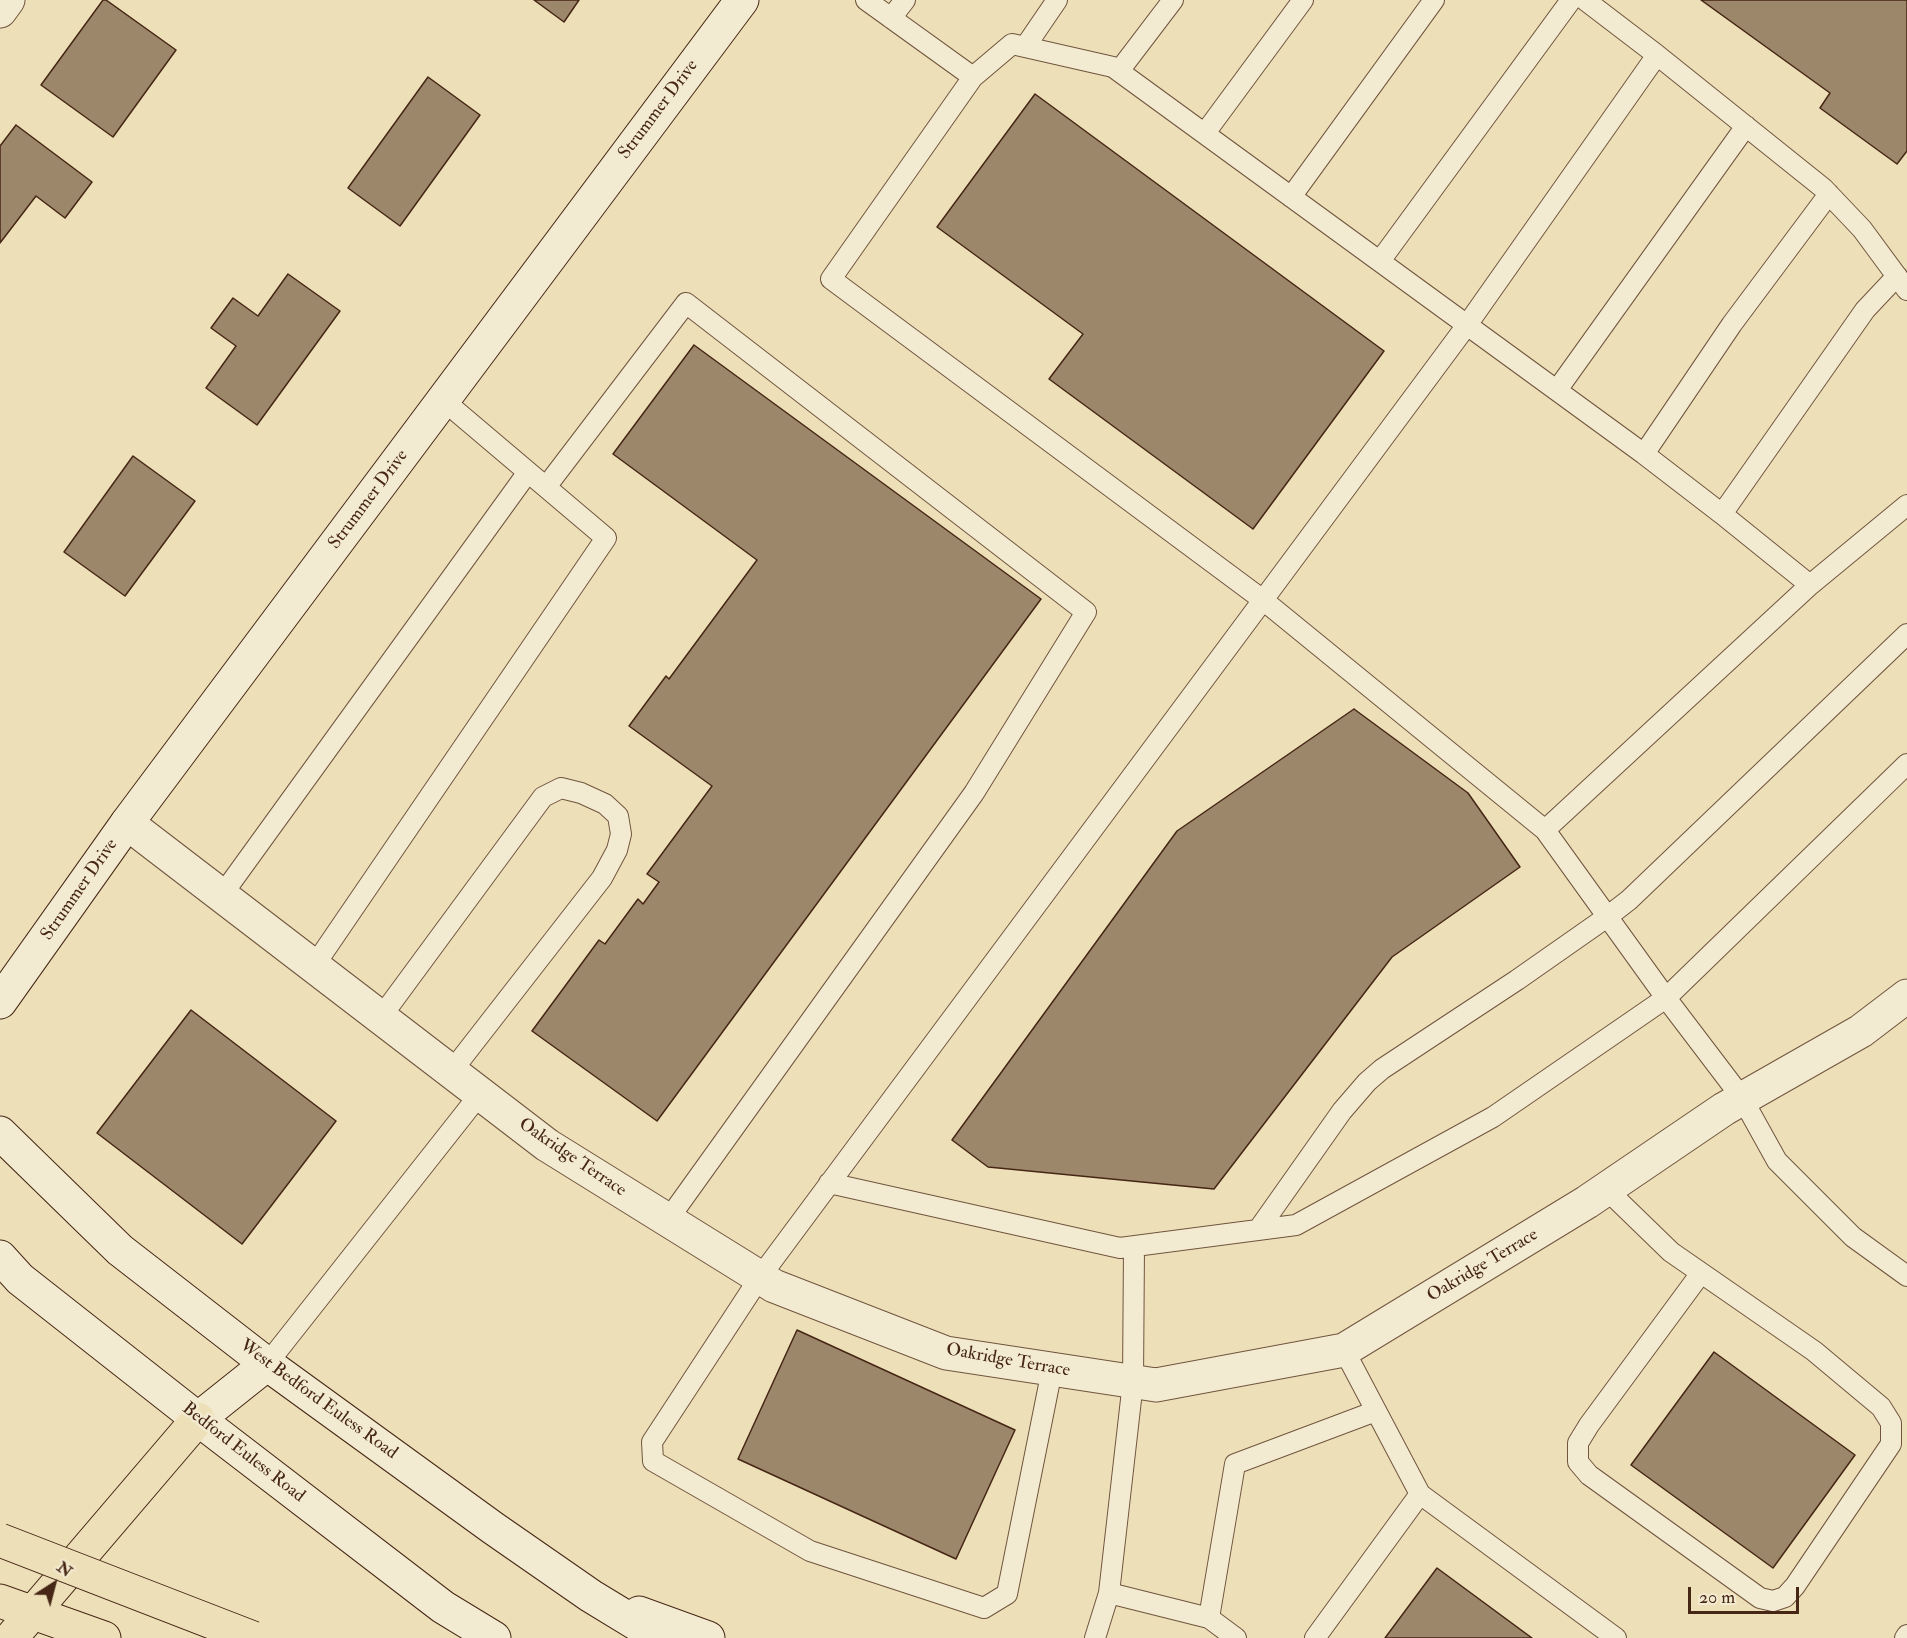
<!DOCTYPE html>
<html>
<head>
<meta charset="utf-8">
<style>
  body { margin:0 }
  #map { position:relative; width:1907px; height:1638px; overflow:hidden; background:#ede0b8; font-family:"IM FELL Double Pica",serif }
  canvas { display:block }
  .north { position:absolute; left:24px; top:1554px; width:60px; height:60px; -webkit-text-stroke:4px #f3ebd1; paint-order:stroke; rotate:36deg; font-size:16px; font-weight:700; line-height:24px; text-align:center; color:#462615 }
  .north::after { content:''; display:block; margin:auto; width:21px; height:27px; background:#462615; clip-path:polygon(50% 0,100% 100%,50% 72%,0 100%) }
  .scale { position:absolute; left:1688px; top:1587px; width:111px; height:27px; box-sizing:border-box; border:3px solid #462615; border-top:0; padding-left:8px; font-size:18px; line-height:21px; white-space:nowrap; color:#462615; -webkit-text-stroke:4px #f3ebd1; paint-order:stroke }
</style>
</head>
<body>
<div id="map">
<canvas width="1907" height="1638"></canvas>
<div class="north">N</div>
<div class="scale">20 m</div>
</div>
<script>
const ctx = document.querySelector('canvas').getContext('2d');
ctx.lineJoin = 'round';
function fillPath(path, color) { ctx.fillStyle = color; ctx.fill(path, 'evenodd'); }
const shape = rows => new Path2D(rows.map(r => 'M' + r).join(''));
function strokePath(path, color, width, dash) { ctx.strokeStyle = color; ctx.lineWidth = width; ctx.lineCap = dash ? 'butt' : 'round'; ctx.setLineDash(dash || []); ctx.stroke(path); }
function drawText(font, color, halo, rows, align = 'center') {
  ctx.font = font + ' "IM FELL Double Pica",serif'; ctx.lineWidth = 5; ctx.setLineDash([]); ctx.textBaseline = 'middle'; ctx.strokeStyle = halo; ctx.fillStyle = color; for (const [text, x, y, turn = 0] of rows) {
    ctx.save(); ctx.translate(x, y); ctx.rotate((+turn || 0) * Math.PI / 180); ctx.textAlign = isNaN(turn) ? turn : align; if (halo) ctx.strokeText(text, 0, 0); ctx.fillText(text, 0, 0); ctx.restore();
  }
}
const building = shape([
  [103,0,106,0,176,50,113,137,41,85,103,0],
  [534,0,579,0,564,22,534,0],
  [1701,0,1907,0,1907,151,1897,164,1820,108,1830,93,1701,0],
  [428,77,480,115,400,226,348,188,428,77],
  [1035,94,1384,351,1253,529,1049,379,1083,334,937,227,1035,94],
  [16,125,92,182,65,218,36,196,0,243,0,146,16,125],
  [288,274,340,311,257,425,206,388,236,346,211,328,233,298,258,316,288,274],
  [694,345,1041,599,657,1121,532,1031,599,940,605,944,638,899,643,904,659,882,647,874,712,786,629,726,666,676,669,679,757,560,613,454,694,345],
  [133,456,195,501,125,596,64,552,133,456],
  [1354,709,1468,793,1520,867,1392,957,1214,1189,988,1167,952,1140,1177,831,1354,709],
  [191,1010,336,1121,242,1244,97,1133,191,1010],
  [797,1330,1015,1430,956,1559,738,1459,797,1330],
  [1714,1352,1855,1455,1773,1568,1631,1465,1714,1352],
  [1437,1568,1532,1638,1385,1638,1437,1568]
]);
fillPath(building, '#9d876a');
strokePath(building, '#462615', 1.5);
const service = shape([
  [866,0,973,77,831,279,1263,600,760,1277,652,1442,653,1461,810,1551,984,1608,1007,1594,1052,1370],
  [1585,0,1657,55,1823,188,1862,229,1907,290],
  [891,18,905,0],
  [1025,47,1057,0],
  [1657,55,1467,325,1263,600,1545,830,1666,998,1742,1098,1777,1161,1853,1237,1907,1276],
  [1119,71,1173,0],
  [973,77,1012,44,1113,67,1644,454,1722,514,1810,585,1907,505],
  [1205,133,1303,0],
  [1291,197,1434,0],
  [1380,261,1571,0],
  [1557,390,1746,126],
  [1644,454,1732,324,1829,194],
  [546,487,686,303,1086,612,974,793,667,1221],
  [1722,514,1865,310,1897,276],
  [1545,830,1810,585],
  [222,895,528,472],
  [314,966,606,538,443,400],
  [381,1017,543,797,561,788,581,793,605,804,618,816,621,834,617,850,602,878,451,1072],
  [829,1183,1120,1248,1296,1225,1493,1117,1666,998,1907,764],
  [1606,1189,1671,1252,1814,1351,1881,1407,1891,1423,1891,1444,1795,1586,1785,1597,1773,1601,1760,1598,1589,1475,1578,1462,1578,1443,1589,1425,1701,1273],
  [1258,1230,1342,1111,1367,1082,1382,1069,1517,980,1607,917,1629,900,1907,634],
  [1344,1350,1420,1494,1616,1638],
  [267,1364,480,1094],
  [1109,1593,1209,1618,1236,1638],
  [1209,1618,1235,1464,1376,1411],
  [1095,1638,1109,1593,1133,1382,1134,1246],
  [1315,1638,1420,1494],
  [1905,1638,1907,1635]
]);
const minor = shape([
  [0,11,8,0],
  [127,823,547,1145,774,1286,946,1353,1156,1385,1344,1350,1587,1202,1724,1109,1861,1031,1907,996]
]);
const secondary = shape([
  [0,1002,127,823,742,0],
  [0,1133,120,1250,267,1364,493,1528,591,1596,660,1638],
  [0,1257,20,1279,198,1419,443,1607,494,1638],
  [198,1419,267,1364],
  [639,1613,708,1638]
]);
const motorway = shape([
  [0,1601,104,1638],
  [11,1638,198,1419]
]);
strokePath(service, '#70543e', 22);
strokePath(minor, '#70543e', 35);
strokePath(secondary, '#462615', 35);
strokePath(motorway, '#462615', 35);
strokePath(service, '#f3ebd1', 20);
strokePath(minor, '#f3ebd1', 33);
strokePath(secondary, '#f3ebd1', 33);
strokePath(motorway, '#ede0b8', 33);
const motorwayBridge = shape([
  [0,1540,253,1638]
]);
strokePath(motorwayBridge, '#462615', 35, []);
strokePath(motorwayBridge, '#ede0b8', 33);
drawText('18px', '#462615', '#f3ebd1', [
  ["Strummer Drive",659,110,-53],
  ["Strummer Drive",369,500,-53],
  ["Strummer Drive",80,890,-55],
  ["Oakridge Terrace",572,1158,34],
  ["Oakridge Terrace",1483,1266,-31],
  ["Oakridge Terrace",1008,1361,10],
  ["West Bedford Euless Road",318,1400,36],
  ["Bedford Euless Road",243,1453,38]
]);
</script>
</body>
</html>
